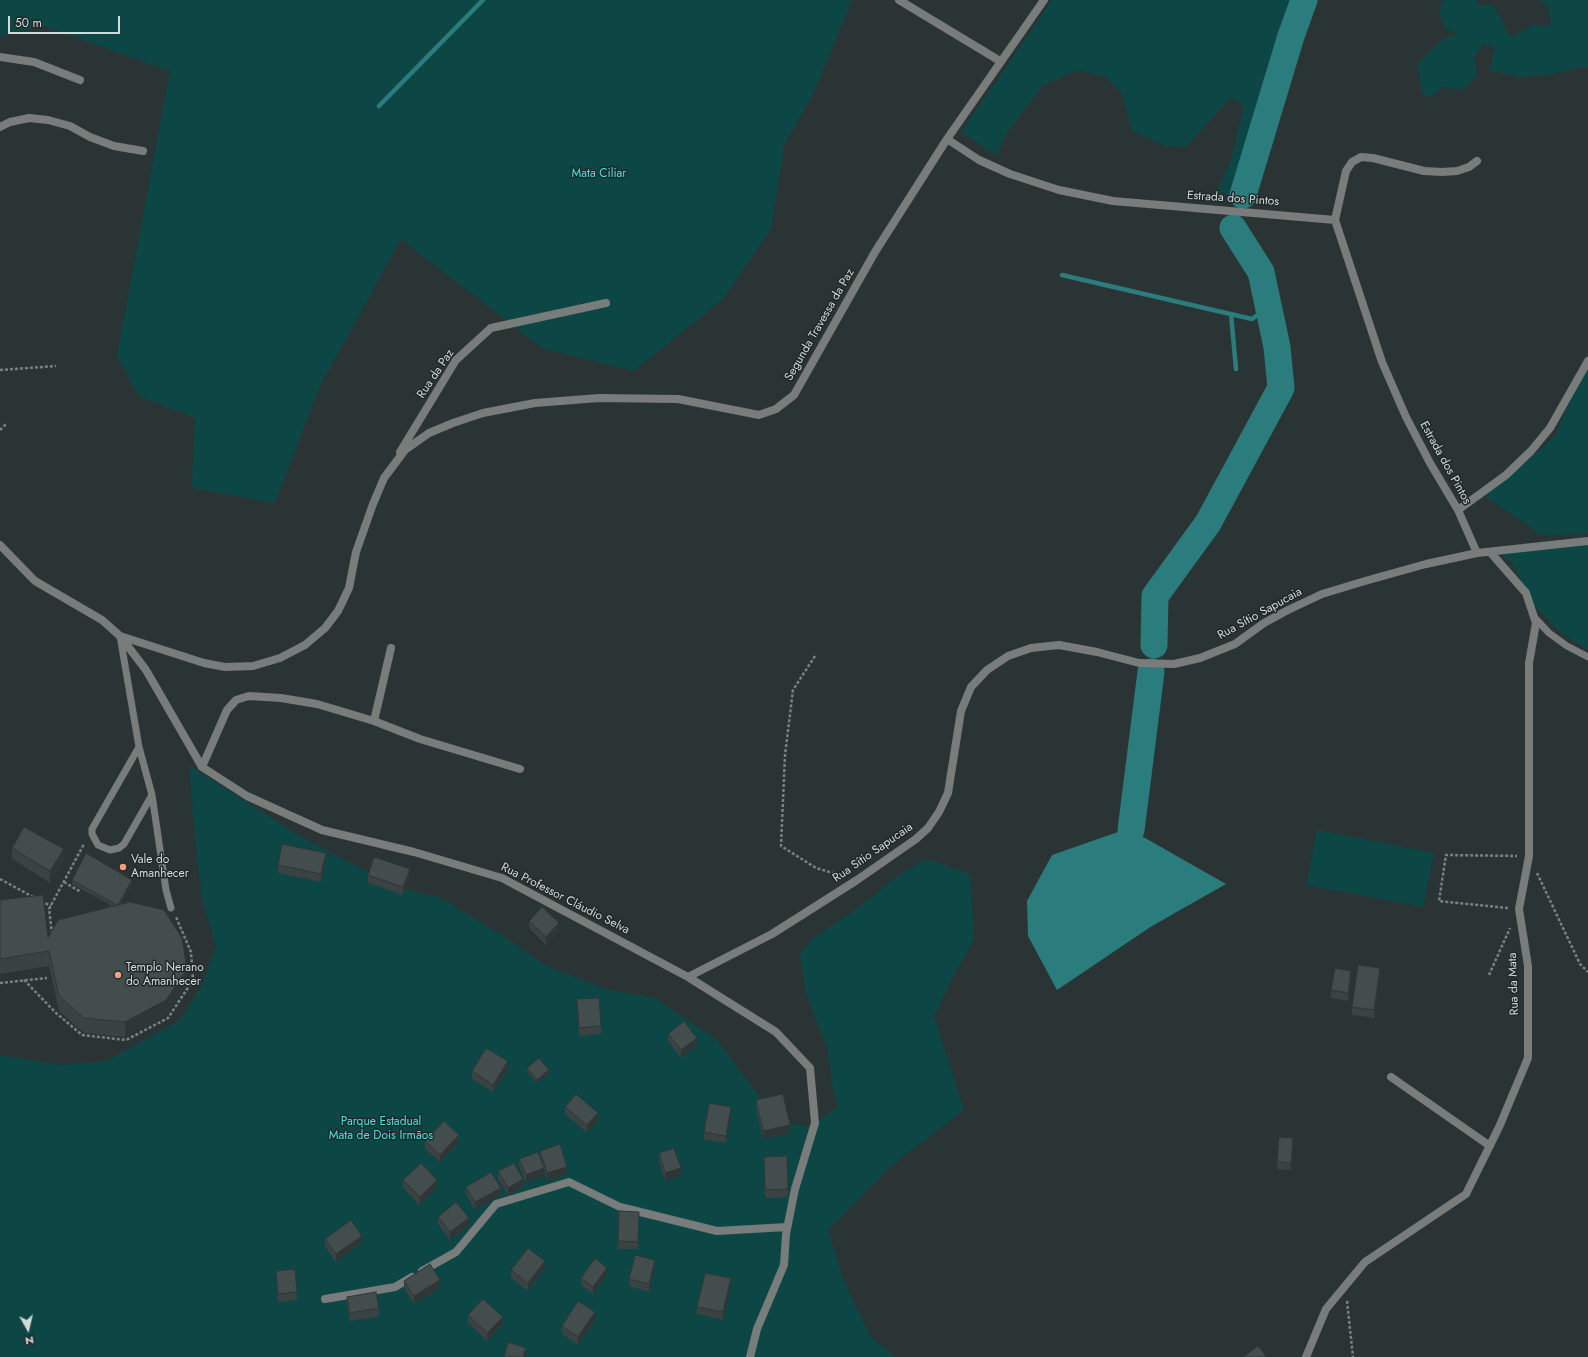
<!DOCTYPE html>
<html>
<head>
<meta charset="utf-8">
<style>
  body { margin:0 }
  #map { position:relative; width:1588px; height:1357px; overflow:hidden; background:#2b3434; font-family:Jost,sans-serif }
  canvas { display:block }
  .north { position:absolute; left:8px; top:1309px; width:40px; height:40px; -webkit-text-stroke:3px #212a2a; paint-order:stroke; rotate:172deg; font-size:11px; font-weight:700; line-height:16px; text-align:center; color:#d2d9d8 }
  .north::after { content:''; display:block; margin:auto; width:14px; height:18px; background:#d2d9d8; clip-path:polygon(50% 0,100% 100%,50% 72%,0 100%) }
  .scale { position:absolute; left:8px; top:16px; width:112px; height:18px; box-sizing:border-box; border:2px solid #d2d9d8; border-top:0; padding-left:5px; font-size:12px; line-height:14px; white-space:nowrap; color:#d2d9d8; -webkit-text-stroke:3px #212a2a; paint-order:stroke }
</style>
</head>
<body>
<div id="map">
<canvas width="1588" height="1357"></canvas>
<div class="north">N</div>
<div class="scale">50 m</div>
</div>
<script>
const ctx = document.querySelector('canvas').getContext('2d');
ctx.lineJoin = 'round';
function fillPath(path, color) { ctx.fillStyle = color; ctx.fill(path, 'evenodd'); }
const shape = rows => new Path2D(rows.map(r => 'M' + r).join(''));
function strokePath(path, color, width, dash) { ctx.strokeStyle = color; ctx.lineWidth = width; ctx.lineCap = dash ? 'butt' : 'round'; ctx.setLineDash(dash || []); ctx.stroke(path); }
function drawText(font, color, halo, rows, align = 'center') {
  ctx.font = font + ' Jost,sans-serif'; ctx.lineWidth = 3; ctx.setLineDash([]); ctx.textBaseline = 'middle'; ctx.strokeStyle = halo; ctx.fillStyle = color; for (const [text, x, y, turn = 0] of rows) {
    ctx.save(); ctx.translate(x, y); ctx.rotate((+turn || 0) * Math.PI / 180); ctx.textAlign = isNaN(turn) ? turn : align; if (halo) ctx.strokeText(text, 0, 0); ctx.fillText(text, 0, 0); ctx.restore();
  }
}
fillPath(shape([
  [0,0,852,0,814,92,784,146,771,229,722,300,634,371,542,348,401,239,319,388,275,503,192,488,195,418,139,396,117,356,170,71,44,26,0,36],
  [1052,0,1309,0,1290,53,1246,199,1234,197,1217,191,1231,159,1244,106,1231,97,1186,147,1165,146,1132,131,1122,94,1106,77,1077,70,1042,86,1006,134,997,156,961,132],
  [1443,0,1476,0,1476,5,1493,4,1510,37,1533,25,1551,26,1547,4,1537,0,1588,0,1588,68,1583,67,1552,74,1519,77,1490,70,1495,47,1483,44,1474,57,1477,75,1464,90,1442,87,1430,98,1422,93,1418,63,1440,41,1457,33,1445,28,1439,10],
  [1588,366,1588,533,1543,536,1485,496,1533,456,1556,434,1580,379],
  [1588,543,1588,649,1585,648,1564,635,1534,606,1512,562,1498,553],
  [189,765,303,838,399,888,441,898,508,939,546,966,606,989,655,998,717,1040,778,1121,809,1127,838,1107,833,1087,827,1048,806,993,800,954,812,939,858,908,896,877,926,859,970,874,974,939,953,977,934,1016,964,1110,891,1166,828,1230,843,1279,870,1336,895,1357,0,1357,0,1055,61,1065,107,1061,180,1020,202,985,216,946,203,903,197,861],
  [1317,830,1434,853,1423,907,1306,885]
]), '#0c4746');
fillPath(shape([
  [1131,830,1226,884,1152,926,1057,990,1028,936,1027,901,1052,855,1118,832]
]), '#2a7d7c');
strokePath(shape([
  [379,106,483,0],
  [1062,275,1252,319,1268,307],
  [1231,314,1236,369]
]), '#2a7d7c', 4.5);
strokePath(shape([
  [1243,195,1291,36,1304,0],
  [1154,645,1155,596,1208,523,1281,388,1277,347,1261,272,1233,228],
  [1131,830,1151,672]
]), '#2a7d7c', 27);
strokePath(shape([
  [0,370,56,366],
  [0,430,6,424],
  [815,656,793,690,785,755,781,846,816,868,843,876],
  [1537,873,1580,964,1588,972],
  [0,879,35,898],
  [64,882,81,892],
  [41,901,51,906],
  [1508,908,1439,901,1446,855,1517,856],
  [52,934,49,909,84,844],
  [1489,975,1510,928],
  [24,980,56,1013,82,1035,126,1040,168,1018,193,980,191,952,176,917],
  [0,983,47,978],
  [1347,1301,1353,1357]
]), '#798181', 2.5, [3, 2]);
strokePath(shape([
  [1534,617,1549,633,1567,646,1588,657],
  [120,636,139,747,152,795,124,844,119,848,110,850,98,845,92,834,92,829,139,747],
  [152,795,166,890,171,908]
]), '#787d7c', 7);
strokePath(shape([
  [899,0,1000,61],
  [0,57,34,62,80,80],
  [0,127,10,122,29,118,48,120,70,126,90,137,114,146,143,151],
  [947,139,979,160,1010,174,1059,190,1113,201,1335,220,1382,362,1406,417,1430,463,1458,510,1477,553],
  [1335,220,1346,171,1352,162,1361,157,1373,158,1424,171,1442,172,1457,171,1469,167,1477,161],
  [400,452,456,360,491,328,606,303],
  [1458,510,1506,475,1531,451,1550,428,1588,361],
  [0,545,35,581,102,620,120,636,146,670,202,767,247,796,322,830,414,852,502,878,688,977,776,1032,810,1068,815,1123,795,1189,786,1234,784,1265,757,1329,750,1357],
  [120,636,204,663,225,667,253,666,280,658,305,645,325,628,338,611,349,588,356,552,373,504,384,478,405,450,429,433,453,423,483,413,535,403,599,398,678,399,759,415,776,409,794,395,875,252,947,139,1044,0],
  [374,721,391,648],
  [202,767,227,710,236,700,249,696,281,698,317,704,374,721,420,739,520,769],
  [688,977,772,934,857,880,916,839,928,828,939,812,948,793,961,711,971,687,987,670,1008,656,1031,648,1059,645,1097,652,1139,663,1174,664,1200,658,1235,644,1264,623,1288,610,1322,594,1365,581,1426,564,1477,553,1588,541],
  [1391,1077,1490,1146],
  [422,1271,456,1252,496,1204,569,1182,620,1207,717,1231,787,1227],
  [325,1299,395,1287,412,1277],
  [1306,1357,1326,1309,1365,1262,1466,1194,1500,1125,1528,1058,1528,966,1519,909,1529,856,1529,663,1536,623,1526,593,1491,553]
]), '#787d7c', 8);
fillPath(shape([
  [12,848,64,861,50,883,12,859],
  [326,860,321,882,278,873,278,865],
  [368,875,410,876,403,895,368,883],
  [72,880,132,884,121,904,187,984,166,1015,125,1037,84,1033,59,1011,49,966,0,974,0,900,48,938,112,906,72,884],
  [529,921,559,931,546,945,529,928],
  [1380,975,1374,1018,1352,1015,1352,1007],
  [1351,979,1348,1001,1331,998,1331,990],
  [577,999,601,1026,601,1034,579,1036],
  [668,1034,697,1045,681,1058,668,1041],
  [527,1068,549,1073,537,1083,527,1072],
  [508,1069,493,1092,472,1079,472,1071],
  [756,1100,790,1133,763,1139,756,1108],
  [565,1107,598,1121,587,1133,565,1114],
  [731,1115,726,1143,704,1139,704,1132],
  [425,1141,459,1142,440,1162,425,1149],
  [1293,1145,1291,1170,1277,1169,1277,1162],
  [540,1151,567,1175,547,1181,544,1169,544,1176,526,1183,519,1166,519,1159,543,1168,540,1158],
  [659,1153,681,1176,665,1181,659,1161],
  [787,1156,788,1197,765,1198,764,1157],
  [498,1171,523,1187,508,1195,498,1179],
  [403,1180,437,1187,420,1205,403,1188],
  [466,1187,501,1195,475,1210,466,1194],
  [639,1212,638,1249,618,1249,618,1241],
  [438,1217,469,1226,450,1240,438,1224],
  [325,1239,362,1243,336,1262,325,1247],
  [545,1268,528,1291,511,1278,511,1270],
  [655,1268,649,1292,629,1286,629,1279],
  [276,1271,297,1292,297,1300,278,1302,276,1279],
  [607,1275,593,1294,581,1285,581,1278],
  [404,1281,440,1288,414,1304,404,1288],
  [731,1286,723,1320,697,1314,697,1307],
  [347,1297,379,1308,379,1316,350,1321,347,1305],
  [468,1315,503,1324,487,1341,468,1323],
  [595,1320,578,1345,562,1334,562,1326]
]), '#3a4242');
fillPath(shape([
  [64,849,64,861,50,883,50,871],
  [326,853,326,860,321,882,321,874],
  [410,869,410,876,403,895,403,887],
  [132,880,132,884,118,909,118,906],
  [559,923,559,931,546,945,546,937],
  [1380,968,1380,975,1374,1018,1374,1010],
  [187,969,187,984,166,1015,125,1037,125,1022],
  [1351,971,1351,979,1348,1001,1348,993],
  [697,1038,697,1045,681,1058,681,1050],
  [508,1061,508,1069,493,1092,493,1085],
  [549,1070,549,1073,537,1083,537,1080],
  [731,1107,731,1115,726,1143,726,1136],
  [598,1113,598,1121,587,1133,587,1125],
  [790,1125,790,1133,763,1139,763,1131],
  [459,1135,459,1142,440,1162,440,1155],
  [1293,1138,1293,1145,1291,1170,1291,1163],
  [567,1167,567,1175,547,1181,547,1173],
  [544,1168,544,1176,526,1183,526,1175],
  [681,1168,681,1176,665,1181,665,1173],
  [523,1179,523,1187,508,1195,508,1188],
  [437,1180,437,1187,420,1205,420,1197],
  [501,1188,501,1195,475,1210,475,1202],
  [469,1218,469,1226,450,1240,450,1232],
  [362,1236,362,1243,336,1262,336,1254],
  [655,1260,655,1268,649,1292,649,1284],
  [545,1261,545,1268,528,1291,528,1283],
  [607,1268,607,1275,593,1294,593,1287],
  [731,1278,731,1286,723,1320,723,1312],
  [440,1280,440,1288,414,1304,414,1296],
  [595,1312,595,1320,578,1345,578,1337],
  [503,1317,503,1324,487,1341,487,1333],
  [526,1348,526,1357,523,1357]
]), '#2f3636');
const building = shape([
  [24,827,64,849,50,871,12,848,24,827],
  [282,844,326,853,321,874,278,865,282,844],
  [86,853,132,880,118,905,117,905,72,880,86,853],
  [374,857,410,869,403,887,368,875,374,857],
  [43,895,48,938,58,920,130,902,164,910,182,938,187,969,166,1000,125,1022,84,1018,59,996,49,951,0,959,0,900,43,895],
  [542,907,559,923,546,937,529,921,542,907],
  [1358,965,1380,968,1374,1010,1352,1007,1358,965],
  [1335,968,1351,971,1348,993,1331,990,1335,968],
  [599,998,601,1026,579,1028,577,999,599,998],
  [684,1021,697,1038,681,1050,668,1034,684,1021],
  [486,1048,508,1061,493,1085,472,1071,486,1048],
  [539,1058,549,1070,537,1080,527,1068,539,1058],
  [576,1094,598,1113,587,1125,565,1107,576,1094],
  [783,1094,790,1125,763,1131,756,1100,783,1094],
  [709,1103,731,1107,726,1136,704,1132,709,1103],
  [444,1121,459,1135,440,1155,425,1141,444,1121],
  [1279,1137,1293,1138,1291,1163,1277,1162,1279,1137],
  [560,1144,567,1167,547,1173,540,1151,560,1144],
  [674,1148,681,1168,665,1173,659,1153,674,1148],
  [538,1152,544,1168,526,1175,519,1159,538,1152],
  [787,1156,788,1189,765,1190,764,1157,787,1156],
  [421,1163,437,1180,420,1197,403,1180,421,1163],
  [514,1163,523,1179,508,1188,498,1171,514,1163],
  [491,1172,501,1188,475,1202,466,1187,491,1172],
  [456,1202,469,1218,450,1232,438,1217,456,1202],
  [619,1211,639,1212,638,1242,618,1241,619,1211],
  [351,1220,362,1236,336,1254,325,1239,351,1220],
  [528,1248,545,1261,528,1283,511,1270,528,1248],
  [635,1255,655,1260,649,1284,629,1279,635,1255],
  [595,1258,607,1268,593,1287,581,1278,595,1258],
  [430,1264,440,1280,414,1296,404,1281,430,1264],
  [295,1269,297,1292,278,1294,276,1271,295,1269],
  [705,1273,731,1278,723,1312,697,1307,705,1273],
  [376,1292,379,1308,350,1313,347,1297,376,1292],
  [483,1299,503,1317,487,1333,468,1315,483,1299],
  [578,1301,595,1312,578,1337,562,1326,578,1301],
  [508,1342,526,1348,523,1357,504,1357,508,1342],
  [1258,1346,1266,1356,1264,1357,1243,1357,1258,1346]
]);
fillPath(building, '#434d4d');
strokePath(building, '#2f3636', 1);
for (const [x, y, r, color] of [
  [123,867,4,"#f2a17e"],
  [118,975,4,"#f2a17e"]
]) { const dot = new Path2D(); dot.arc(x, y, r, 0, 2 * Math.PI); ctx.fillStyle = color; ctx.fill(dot); strokePath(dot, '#212a2a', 1.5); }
drawText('12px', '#44e2e0', '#212a2a', [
  ["Mata Ciliar",599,174],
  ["Parque Estadual",381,1122],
  ["Mata de Dois Irmãos",381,1136]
]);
drawText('12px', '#d2d9d8', '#212a2a', [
  ["Estrada dos Pintos",1233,199,4],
  ["Segunda Travessa da Paz",820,325,-60],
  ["Rua da Paz",436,374,-56],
  ["Estrada dos Pintos",1445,463,61],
  ["Rua Sítio Sapucaia",1260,614,-29],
  ["Rua Sítio Sapucaia",873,853,-35],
  ["Rua Professor Cláudio Selva",565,899,27],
  ["Rua da Mata",1514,984,-92]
]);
drawText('12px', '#d2d9d8', '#212a2a', [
  ["Vale do",131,860],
  ["Amanhecer",131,874],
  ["Templo Nerano",126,968],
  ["do Amanhecer",126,982]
], 'left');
</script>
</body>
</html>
